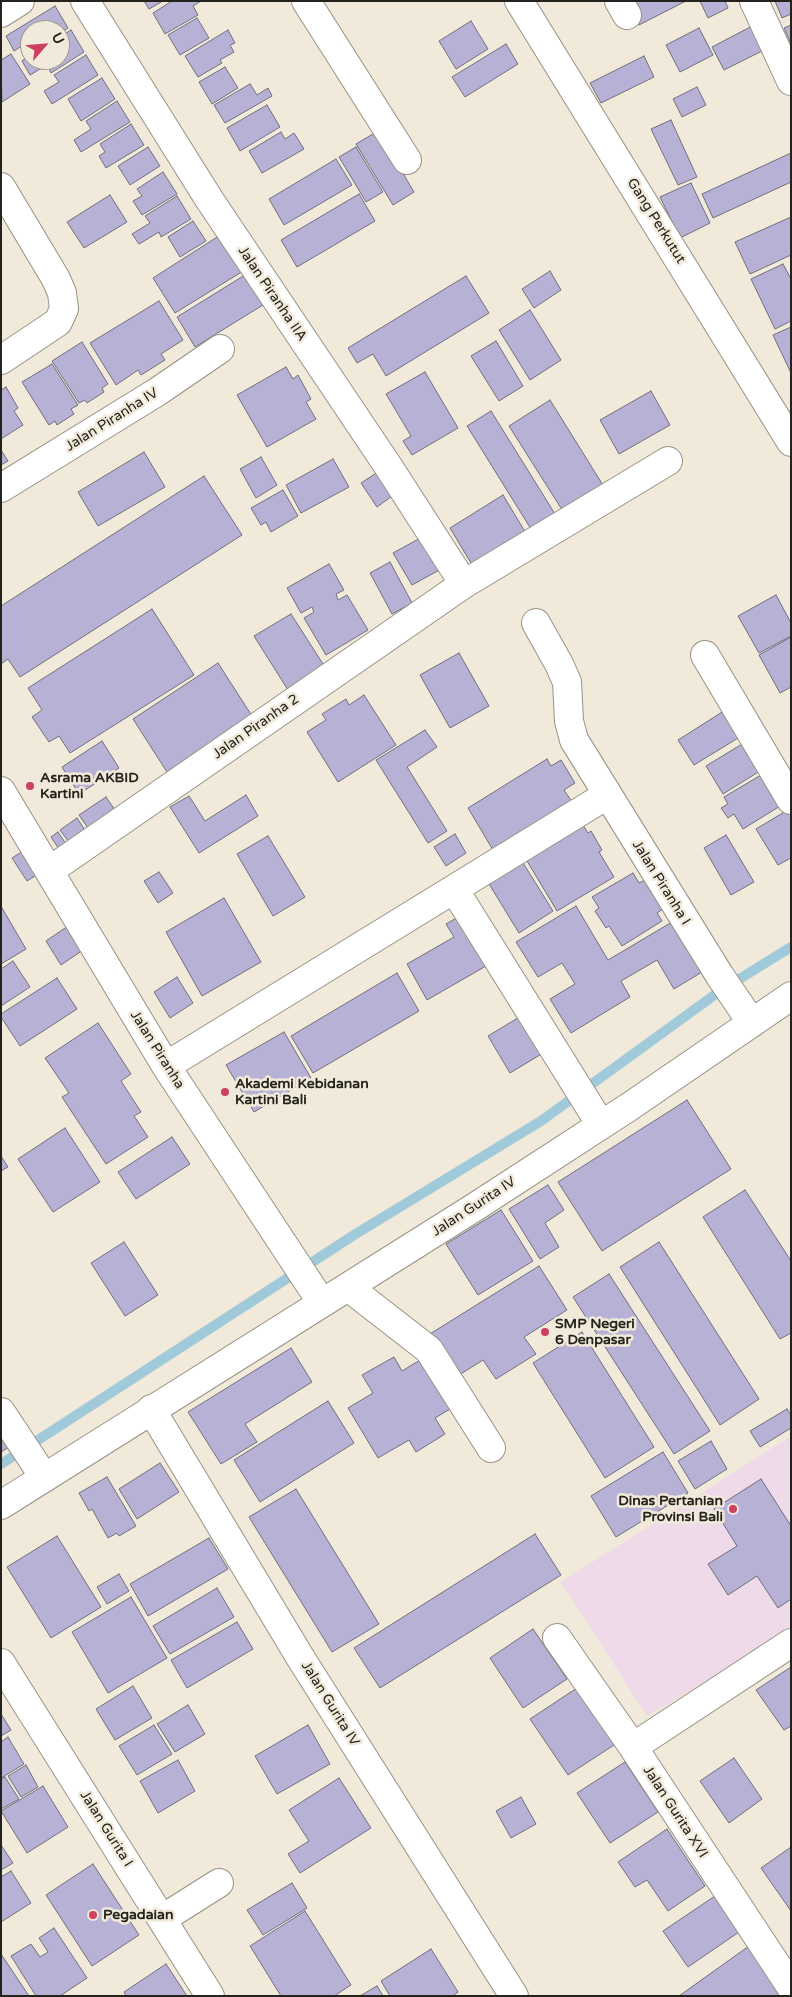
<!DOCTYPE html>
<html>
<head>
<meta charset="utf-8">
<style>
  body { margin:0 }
  #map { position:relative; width:792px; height:1997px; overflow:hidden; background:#f1eadb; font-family:"Varela Round",sans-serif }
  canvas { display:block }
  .frame { position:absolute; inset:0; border:2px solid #24221c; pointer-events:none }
  .north { position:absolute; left:20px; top:20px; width:50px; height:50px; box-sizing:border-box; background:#f1eadb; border:1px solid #9f9a8f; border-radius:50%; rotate:63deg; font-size:14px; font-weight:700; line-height:20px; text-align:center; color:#24221c }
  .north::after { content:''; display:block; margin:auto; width:18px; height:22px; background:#ce3f61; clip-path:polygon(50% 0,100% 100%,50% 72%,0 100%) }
</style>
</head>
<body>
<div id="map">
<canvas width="792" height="1997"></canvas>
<div class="frame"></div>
<div class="north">U</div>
</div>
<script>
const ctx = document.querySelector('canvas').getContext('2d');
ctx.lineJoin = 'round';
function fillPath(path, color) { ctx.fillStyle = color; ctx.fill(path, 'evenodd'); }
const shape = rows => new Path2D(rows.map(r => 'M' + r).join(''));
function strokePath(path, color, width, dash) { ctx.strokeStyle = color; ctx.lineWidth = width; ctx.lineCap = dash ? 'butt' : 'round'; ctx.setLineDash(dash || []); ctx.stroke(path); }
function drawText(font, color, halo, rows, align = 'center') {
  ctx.font = font + ' "Varela Round",sans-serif'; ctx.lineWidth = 5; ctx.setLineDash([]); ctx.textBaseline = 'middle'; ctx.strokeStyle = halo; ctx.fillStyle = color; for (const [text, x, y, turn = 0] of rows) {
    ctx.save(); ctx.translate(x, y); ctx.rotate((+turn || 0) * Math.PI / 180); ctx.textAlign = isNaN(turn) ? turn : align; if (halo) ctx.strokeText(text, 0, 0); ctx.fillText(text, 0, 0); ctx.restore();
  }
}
fillPath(shape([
  [791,1436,791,1632,647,1716,561,1582]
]), '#eedae9');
strokePath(shape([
  [1,1464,354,1235,541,1121,720,991,791,947]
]), '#a0cad9', 10);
const building = shape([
  [144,1,163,1,149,9,144,1],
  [172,1,201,1,193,6,198,15,165,34,153,13,172,1],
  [627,1,686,1,639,25,627,1],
  [700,1,725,1,728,8,708,18,700,1],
  [775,1,791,1,791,14,782,18,775,1],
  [55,6,68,28,60,33,60,30,30,30,30,52,25,44,14,51,6,36,55,6],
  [197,18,209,38,180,55,168,35,197,18],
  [471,21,488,49,456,69,439,41,471,21],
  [756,24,768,48,724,70,712,47,756,24],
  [791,25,791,44,784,28,791,25],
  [699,28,713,55,680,72,666,45,699,28],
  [71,30,84,52,51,73,47,65,30,75,22,61,30,55,30,60,60,60,60,37,71,30],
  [228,30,235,43,230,45,234,52,220,60,222,63,198,77,185,56,228,30],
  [506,44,518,64,465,97,452,77,506,44],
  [11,54,30,84,2,102,1,60,11,54],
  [86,55,98,75,52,104,44,91,59,82,54,75,86,55],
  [644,56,654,77,601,103,590,83,644,56],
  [225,67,238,88,212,104,199,82,225,67],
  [102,78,115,99,81,121,68,99,102,78],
  [250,84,257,95,268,88,272,96,225,123,214,105,250,84],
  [697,87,706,105,682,117,673,99,697,87],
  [117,101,130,122,81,152,74,140,91,129,86,121,117,101],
  [267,105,280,127,240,151,227,128,267,105],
  [671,120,697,177,678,185,651,129,671,120],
  [131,124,144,145,106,168,99,156,105,152,100,144,131,124],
  [378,131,414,192,393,205,356,144,378,131],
  [281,132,285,139,294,133,304,149,262,173,249,151,281,132],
  [148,147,160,166,130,185,118,166,148,147],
  [356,147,383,192,366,202,339,157,356,147],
  [791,153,791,182,713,218,702,194,791,153],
  [336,159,352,185,284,225,269,199,336,159],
  [163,172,177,194,142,215,133,201,142,196,137,189,163,172],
  [691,183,710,223,680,238,660,197,691,183],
  [359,194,375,221,297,267,281,240,359,194],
  [110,195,127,222,84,248,67,222,110,195],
  [177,196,191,219,161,237,159,232,139,244,132,234,150,223,145,216,177,196],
  [791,217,791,255,750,274,735,242,791,217],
  [193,221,206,241,180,257,168,237,193,221],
  [225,232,248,268,175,313,153,278,225,232],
  [783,264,791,279,791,321,775,329,751,279,783,264],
  [253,270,271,300,195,347,177,317,253,270],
  [550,271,561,290,534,308,522,289,550,271],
  [466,276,489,313,386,376,373,354,357,363,348,348,466,276],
  [159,301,183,340,161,354,165,360,141,375,138,370,116,385,90,343,159,301],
  [530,310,561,360,530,380,499,330,530,310],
  [791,327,791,373,773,335,791,327],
  [496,341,523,386,499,401,471,356,496,341],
  [82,342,108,384,102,388,104,392,87,403,85,400,79,403,52,361,82,342],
  [52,364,78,405,71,409,74,414,57,425,55,421,49,425,22,382,52,364],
  [286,367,293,379,298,375,311,399,306,402,316,419,267,447,237,395,286,367],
  [425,372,458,428,412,455,403,441,411,436,386,394,425,372],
  [6,387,18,408,14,411,23,425,1,439,1,390,6,387],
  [651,391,670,425,619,454,600,420,651,391],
  [550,400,606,490,566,516,509,426,550,400],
  [491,411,560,522,536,537,467,426,491,411],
  [1,450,8,461,1,465,1,450],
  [144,452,165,487,98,526,78,492,144,452],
  [261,457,277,485,256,498,240,469,261,457],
  [333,459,349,487,301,513,286,485,333,459],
  [384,468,399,491,377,507,361,483,384,468],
  [204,476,242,535,20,677,8,659,1,664,1,606,204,476],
  [283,490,298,516,271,532,266,522,261,525,251,508,283,490],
  [503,495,530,540,477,573,450,528,503,495],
  [424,536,443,568,412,585,393,553,424,536],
  [390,562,412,603,392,614,370,573,390,562],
  [329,564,344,590,336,594,338,600,347,595,368,630,326,655,304,618,314,612,312,607,301,613,287,588,329,564],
  [776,595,791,623,791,636,759,653,738,616,776,595],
  [152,609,194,675,70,753,59,736,49,742,32,717,42,710,28,688,152,609],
  [291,614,330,675,293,698,254,636,291,614],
  [791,637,791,687,780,693,759,655,791,637],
  [459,653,489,706,450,728,420,675,459,653],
  [218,663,252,716,167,772,133,719,218,663],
  [364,695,396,745,338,782,307,732,326,720,322,714,346,699,349,705,364,695],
  [727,709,743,735,694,765,678,740,727,709],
  [425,730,437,747,407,767,447,831,428,843,376,760,425,730],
  [752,738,768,766,723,794,706,766,752,738],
  [102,741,119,768,79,794,62,767,102,741],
  [547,759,551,766,561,760,575,783,564,790,572,802,493,850,468,808,547,759],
  [766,772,785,803,743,829,734,814,728,818,721,808,728,804,724,797,766,772],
  [246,795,258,816,199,853,170,807,189,796,205,821,246,795],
  [106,797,119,816,92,834,79,815,106,797],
  [791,808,791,858,778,865,756,829,791,808],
  [77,818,90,838,74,849,60,830,77,818],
  [581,822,588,833,591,831,602,850,599,852,614,877,557,911,524,856,581,822],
  [58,832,70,850,63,855,51,837,58,832],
  [455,834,466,853,446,866,434,847,455,834],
  [726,835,754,882,731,895,704,848,726,835],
  [268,836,305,897,273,916,237,854,268,836],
  [23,851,38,874,27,881,12,858,23,851],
  [520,858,553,911,519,933,486,879,520,858],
  [159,872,173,893,158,903,144,881,159,872],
  [633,873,639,883,645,880,663,909,657,913,662,921,622,946,609,926,606,928,595,911,599,908,592,897,633,873],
  [224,898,261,962,202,996,166,932,224,898],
  [576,906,608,960,672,922,702,972,674,989,657,960,621,981,630,997,571,1033,550,999,575,984,562,963,538,977,516,942,576,906],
  [2,908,26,949,1,964,1,908,2,908],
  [465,913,493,962,427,1000,407,964,454,937,446,924,465,913],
  [68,926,83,950,61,965,46,941,68,926],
  [13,961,30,987,1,1006,1,969,13,961],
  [397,973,419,1011,313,1073,291,1036,397,973],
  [177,977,193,1003,170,1018,154,992,177,977],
  [57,978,77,1009,20,1046,1,1017,1,1014,57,978],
  [526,1013,548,1050,510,1073,488,1036,526,1013],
  [98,1023,131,1074,121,1081,141,1112,134,1116,148,1137,106,1164,62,1097,69,1093,45,1058,98,1023],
  [284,1032,311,1078,254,1112,226,1065,284,1032],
  [687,1100,731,1169,602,1251,558,1182,687,1100],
  [65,1128,100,1182,53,1212,18,1159,65,1128],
  [172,1137,190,1164,136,1199,118,1172,172,1137],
  [1,1156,8,1167,1,1171,1,1156],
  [548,1185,564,1210,545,1223,559,1247,540,1259,509,1209,548,1185],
  [745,1190,791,1261,791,1333,780,1339,703,1217,745,1190],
  [501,1210,533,1261,478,1295,446,1244,501,1210],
  [124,1242,158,1295,125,1316,91,1263,124,1242],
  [659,1242,759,1399,720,1425,620,1267,659,1242],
  [539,1266,567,1310,524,1337,536,1354,496,1379,483,1360,451,1380,425,1337,539,1266],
  [609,1274,710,1431,674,1454,573,1297,609,1274],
  [582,1332,654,1447,605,1478,533,1363,582,1332],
  [291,1348,312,1382,245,1424,257,1442,221,1464,188,1412,291,1348],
  [430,1354,460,1403,435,1418,445,1434,416,1452,409,1440,378,1458,348,1408,373,1393,362,1375,394,1357,402,1371,430,1354],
  [328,1401,354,1443,260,1502,234,1460,328,1401],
  [787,1409,791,1415,791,1428,760,1447,750,1431,787,1409],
  [1,1433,11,1446,1,1452,1,1433],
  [711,1441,727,1469,695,1489,678,1461,711,1441],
  [663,1452,688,1493,616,1537,591,1496,663,1452],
  [160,1463,179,1492,137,1519,119,1489,160,1463],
  [107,1477,136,1526,119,1536,117,1533,108,1538,92,1509,89,1511,79,1493,107,1477],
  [761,1479,791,1526,791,1599,778,1608,757,1576,728,1595,708,1564,737,1546,714,1509,761,1479],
  [296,1489,379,1624,332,1652,249,1517,296,1489],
  [535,1534,561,1575,380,1688,354,1648,535,1534],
  [57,1536,101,1607,51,1638,7,1567,57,1536],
  [209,1538,228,1569,148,1616,130,1584,209,1538],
  [119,1574,129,1591,107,1604,97,1587,119,1574],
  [217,1588,234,1617,170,1654,153,1626,217,1588],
  [131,1597,167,1658,108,1693,72,1632,131,1597],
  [237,1622,253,1649,187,1688,171,1660,237,1622],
  [533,1629,567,1679,523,1708,490,1658,533,1629],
  [791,1667,791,1726,784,1730,756,1690,791,1667],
  [133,1686,152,1718,115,1740,96,1709,133,1686],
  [577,1688,614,1745,568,1775,530,1719,577,1688],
  [188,1705,205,1734,175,1752,157,1724,188,1705],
  [1,1714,11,1730,1,1736,1,1714],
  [154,1725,172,1754,137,1775,119,1746,154,1725],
  [308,1725,330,1764,277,1794,255,1756,308,1725],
  [8,1737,24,1764,1,1778,1,1742,8,1737],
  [734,1758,762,1799,729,1823,700,1781,734,1758],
  [178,1760,195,1791,158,1813,140,1781,178,1760],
  [625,1762,658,1812,610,1843,577,1793,625,1762],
  [26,1765,38,1787,21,1797,8,1776,26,1765],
  [5,1777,19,1799,1,1809,1,1779,5,1777],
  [339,1778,371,1828,300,1873,288,1854,309,1841,289,1810,339,1778],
  [43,1786,68,1827,27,1853,1,1811,43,1786],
  [521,1797,536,1824,511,1838,496,1811,521,1797],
  [667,1829,705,1886,668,1911,647,1880,635,1887,618,1862,667,1829],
  [1,1845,13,1863,1,1870,1,1845],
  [791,1847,791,1911,761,1868,791,1847],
  [93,1864,139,1935,92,1966,46,1895,93,1864],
  [11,1871,31,1903,1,1922,1,1877,11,1871],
  [292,1883,307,1908,263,1935,247,1910,292,1883],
  [715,1896,739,1932,688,1967,663,1931,715,1896],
  [305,1911,351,1985,334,1996,281,1996,250,1946,305,1911],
  [54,1928,87,1978,60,1996,36,1996,11,1956,31,1944,40,1957,48,1952,39,1938,54,1928],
  [749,1946,784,1996,679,1996,749,1946],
  [431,1949,458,1992,453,1996,390,1996,381,1981,431,1949],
  [1,1954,29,1996,1,1996,1,1954],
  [166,1964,187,1996,126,1996,124,1992,166,1964],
  [377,1986,383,1996,360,1996,377,1986]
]);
fillPath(building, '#b7b2d5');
strokePath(building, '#706e7c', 1);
const minor = shape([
  [85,1,209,199,390,469,464,584],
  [306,1,407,160],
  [519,1,791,442],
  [619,1,627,15],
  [754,1,791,81],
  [1,13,20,1],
  [1,187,56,279,62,293,64,309,58,322,1,360],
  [1,488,157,392,220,349],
  [536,623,559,664,567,682,569,721,574,740,720,976,752,1023],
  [705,655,791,800],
  [1,791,166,1066,322,1303],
  [49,871,464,584,668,461],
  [454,889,601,1125],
  [166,1066,607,795],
  [348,1287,429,1350,491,1448],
  [151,1409,300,1657,514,1996],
  [1,1412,44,1477],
  [1,1505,475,1207,629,1107,791,996],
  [557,1638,633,1747,791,1987],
  [1,1663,210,1996],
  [633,1747,791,1643],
  [162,1919,219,1883]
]);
strokePath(minor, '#989284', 30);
strokePath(minor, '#fff', 28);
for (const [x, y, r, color] of [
  [30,786,5,"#ce3f61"],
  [225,1092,5,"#ce3f61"],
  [545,1332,5,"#ce3f61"],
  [733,1509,5,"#ce3f61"],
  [93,1915,5,"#ce3f61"]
]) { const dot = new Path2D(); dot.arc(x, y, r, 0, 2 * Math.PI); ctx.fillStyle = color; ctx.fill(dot); strokePath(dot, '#f1eadb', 2); }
drawText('14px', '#24221c', '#f1eadb', [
  ["Gang Perkutut",656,221,58],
  ["Jalan Piranha IIA",272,294,56],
  ["Jalan Piranha IV",112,420,-32],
  ["Jalan Piranha 2",256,727,-35],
  ["Jalan Piranha I",661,883,58],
  ["Jalan Piranha",157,1050,58],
  ["Jalan Gurita IV",474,1207,-33],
  ["Jalan Gurita IV",330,1704,58],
  ["Jalan Gurita XVI",675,1812,57],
  ["Jalan Gurita I",106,1829,58]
]);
drawText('bold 14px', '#24221c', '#f1eadb', [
  ["Asrama AKBID",40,778],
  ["Kartini",40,794],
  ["Akademi Kebidanan",235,1084],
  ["Kartini Bali",235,1100],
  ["SMP Negeri",555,1324],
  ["6 Denpasar",555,1340],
  ["Dinas Pertanian",723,1501,"right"],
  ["Provinsi Bali",723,1517,"right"],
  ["Pegadaian",103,1915]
], 'left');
</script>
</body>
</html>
